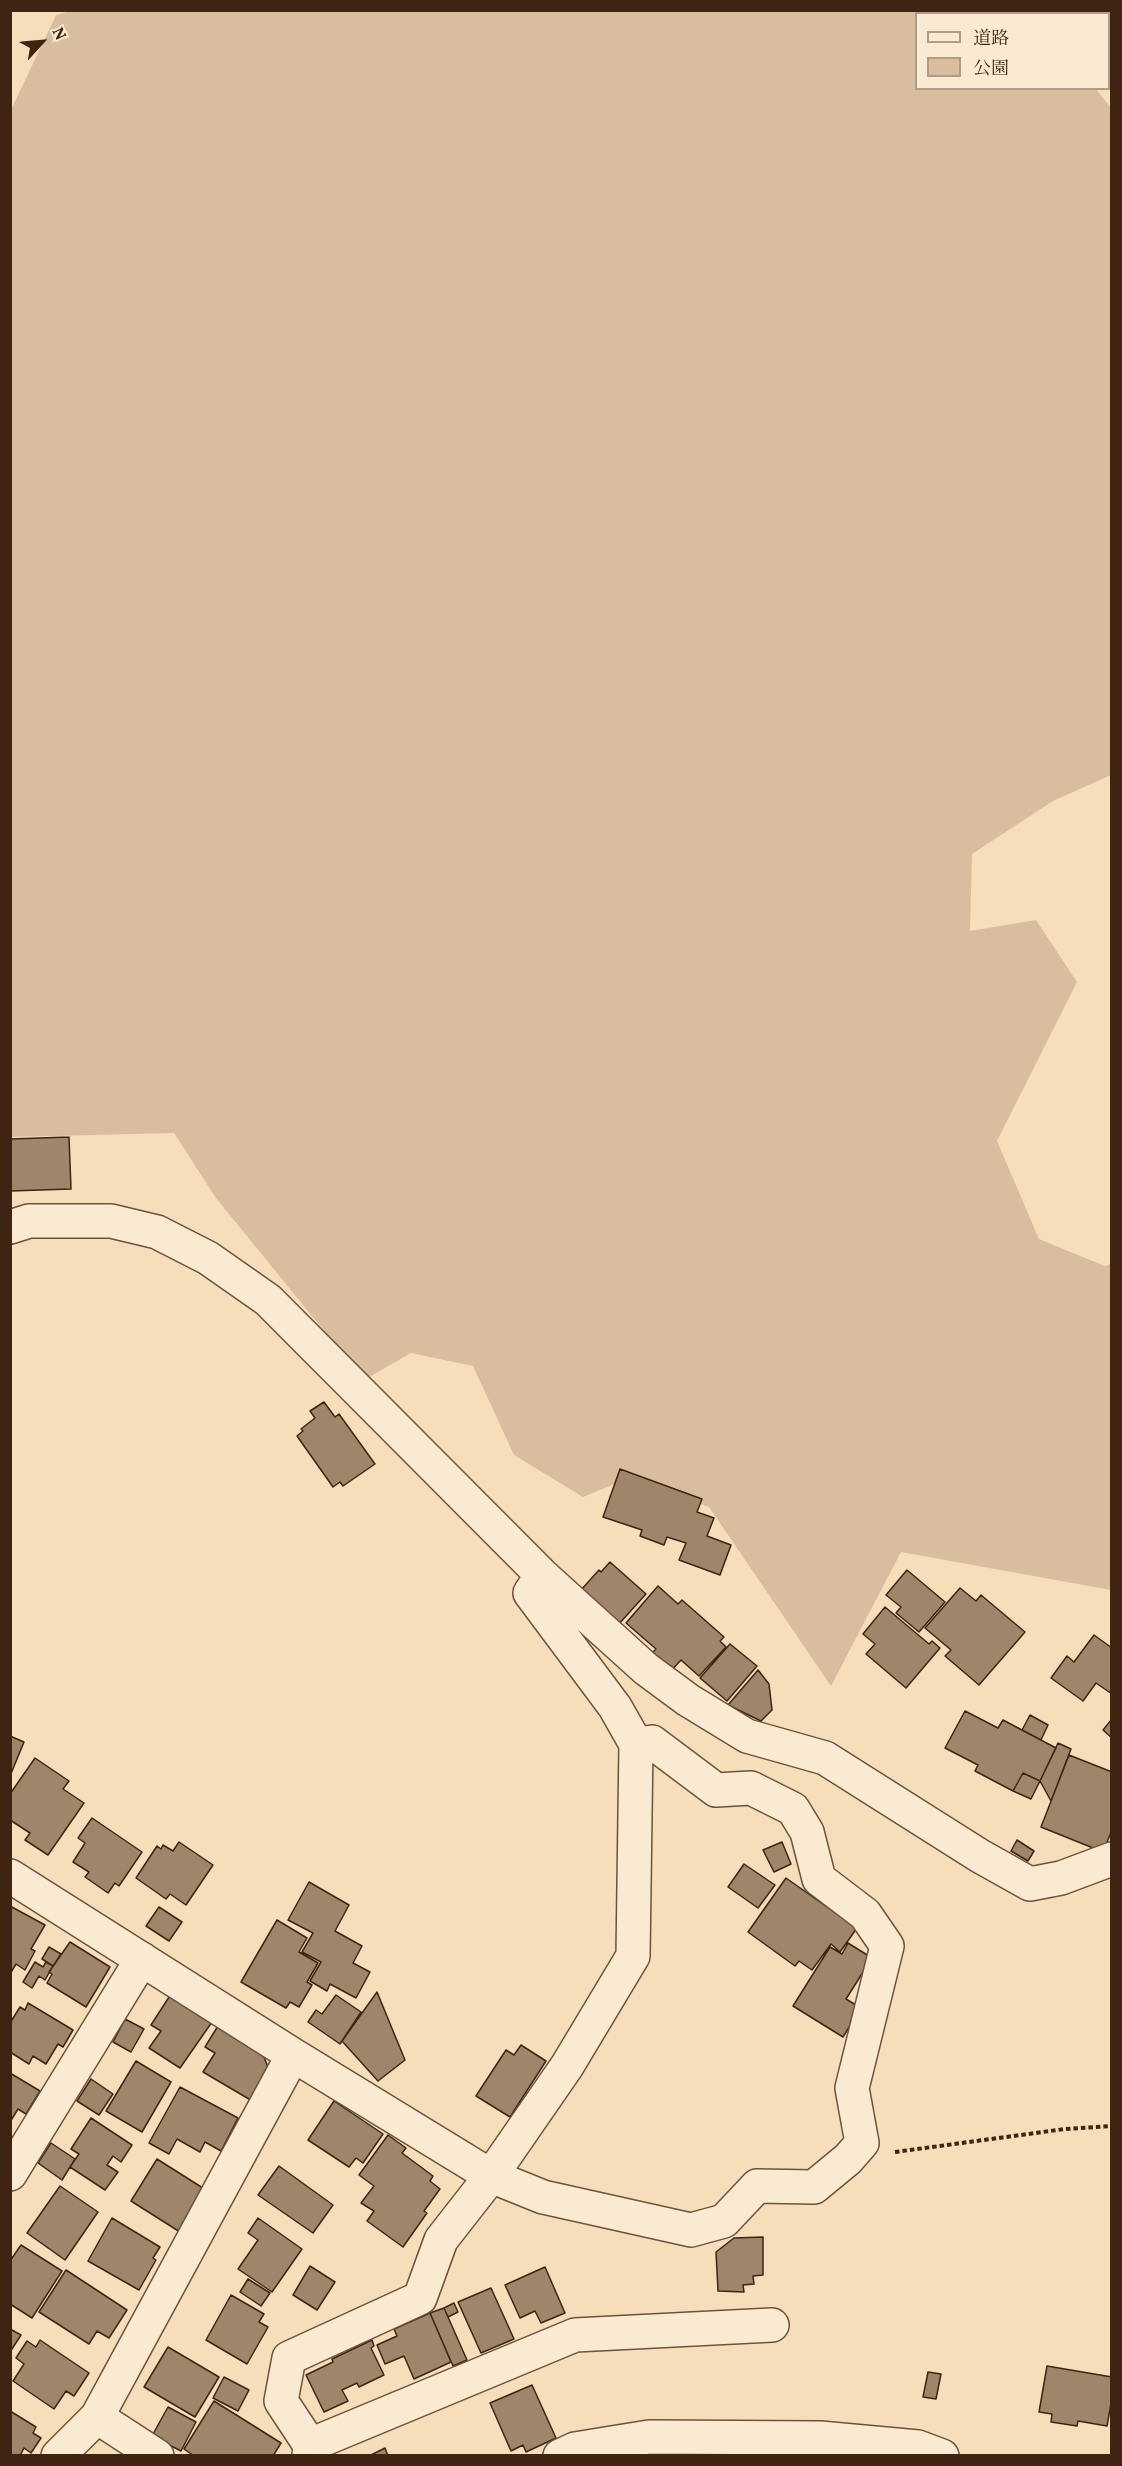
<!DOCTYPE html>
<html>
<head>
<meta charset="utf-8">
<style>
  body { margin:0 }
  #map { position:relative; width:1122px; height:2466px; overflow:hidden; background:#f7deba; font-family:Vollkorn,"Noto Serif JP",serif }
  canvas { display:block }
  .frame { position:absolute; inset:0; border:12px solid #3f2414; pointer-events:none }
  .legend { position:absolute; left:915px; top:12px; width:195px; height:78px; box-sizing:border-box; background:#faead2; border:2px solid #af9b86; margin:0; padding:8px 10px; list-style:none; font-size:18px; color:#3f2414 }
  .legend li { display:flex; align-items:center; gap:12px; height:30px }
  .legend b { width:30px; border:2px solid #af9b86 }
  .north { position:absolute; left:12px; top:12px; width:60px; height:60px; -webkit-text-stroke:4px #faead2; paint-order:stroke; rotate:64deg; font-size:16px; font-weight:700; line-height:24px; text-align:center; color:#3f2414 }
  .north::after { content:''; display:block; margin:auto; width:21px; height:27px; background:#3f2414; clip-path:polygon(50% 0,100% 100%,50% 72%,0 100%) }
</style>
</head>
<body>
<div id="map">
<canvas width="1122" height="2466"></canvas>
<div class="frame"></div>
<ul class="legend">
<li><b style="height:8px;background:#faead2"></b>道路</li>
<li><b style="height:16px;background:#d8be9e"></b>公園</li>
</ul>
<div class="north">N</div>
</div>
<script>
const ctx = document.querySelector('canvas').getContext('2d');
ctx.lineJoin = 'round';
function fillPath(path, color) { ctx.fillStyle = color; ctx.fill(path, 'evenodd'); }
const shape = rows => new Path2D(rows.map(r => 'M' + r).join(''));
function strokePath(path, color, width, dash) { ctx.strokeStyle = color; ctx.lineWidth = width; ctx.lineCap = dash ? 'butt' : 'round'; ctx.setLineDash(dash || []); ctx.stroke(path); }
fillPath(shape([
  [74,10,1034,11,1036,13,916,14,916,88,1096,89,1111,108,1111,775,1053,801,972,854,970,931,1036,920,1077,982,997,1141,1039,1239,1105,1266,1111,1264,1111,1590,901,1552,831,1686,709,1507,629,1478,583,1497,514,1455,473,1366,411,1353,364,1380,216,1198,174,1133,11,1137,10,112,56,15]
]), '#d8be9e');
const building = shape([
  [69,1137,71,1189,10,1191,10,1139,69,1137],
  [324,1402,335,1417,339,1414,375,1464,343,1486,340,1482,333,1487,297,1436,303,1431,301,1429,315,1418,310,1411,324,1402],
  [620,1469,702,1499,697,1512,714,1518,707,1536,731,1545,720,1575,679,1560,686,1543,667,1537,664,1545,640,1536,642,1530,603,1517,620,1469],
  [610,1562,646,1594,618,1625,580,1591,599,1570,601,1572,610,1562],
  [907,1570,945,1602,919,1632,896,1613,901,1607,886,1595,907,1570],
  [658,1586,678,1604,682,1600,724,1637,720,1641,726,1647,699,1676,681,1660,669,1673,649,1656,656,1649,626,1623,658,1586],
  [960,1588,976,1601,981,1595,1025,1632,979,1685,945,1656,951,1650,925,1628,960,1588],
  [885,1607,929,1644,932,1641,940,1648,906,1688,866,1654,875,1644,863,1634,885,1607],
  [1094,1635,1112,1648,1112,1694,1096,1683,1083,1701,1051,1678,1067,1656,1074,1662,1094,1635],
  [730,1644,757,1666,727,1701,700,1678,730,1644],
  [758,1670,769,1684,772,1710,761,1721,728,1705,758,1670],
  [965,1711,998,1728,1003,1720,1056,1748,1040,1781,1023,1773,1013,1791,975,1771,978,1765,945,1748,965,1711],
  [1030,1715,1048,1725,1041,1740,1022,1730,1030,1715],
  [1112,1719,1112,1738,1103,1730,1112,1719],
  [10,1736,24,1742,10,1776,10,1736],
  [1058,1743,1071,1749,1051,1801,1040,1781,1058,1743],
  [1069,1755,1112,1772,1112,1830,1103,1852,1041,1827,1069,1755],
  [35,1758,69,1781,63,1789,84,1803,48,1855,25,1840,30,1833,10,1820,10,1794,35,1758],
  [1023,1773,1040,1781,1031,1799,1013,1791,1023,1773],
  [92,1818,142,1852,119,1886,115,1883,108,1893,85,1877,89,1872,73,1862,85,1843,78,1838,92,1818],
  [1017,1840,1034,1851,1028,1861,1011,1851,1017,1840],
  [179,1842,213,1865,186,1905,170,1894,166,1899,136,1878,157,1846,161,1849,163,1845,173,1851,179,1842],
  [782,1842,791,1864,774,1872,763,1850,782,1842],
  [744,1864,775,1885,758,1908,728,1887,744,1864],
  [786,1878,857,1928,840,1952,831,1944,812,1970,799,1961,795,1966,748,1932,786,1878],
  [309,1882,349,1905,335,1931,362,1946,353,1963,370,1972,356,1998,330,1984,327,1991,310,1981,321,1962,302,1952,313,1933,288,1920,309,1882],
  [10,1906,45,1925,31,1949,35,1951,25,1970,16,1964,10,1974,10,1906],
  [159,1907,182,1922,169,1941,146,1926,159,1907],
  [277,1920,307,1938,299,1952,318,1963,307,1982,312,1985,299,2007,290,2002,286,2008,241,1982,277,1920],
  [70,1942,110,1967,86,2007,47,1983,52,1974,49,1972,70,1942],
  [848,1943,872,1958,846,1999,861,2008,843,2037,793,2006,830,1947,842,1954,848,1943],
  [49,1947,61,1954,53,1966,42,1959,49,1947],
  [35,1962,43,1967,46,1962,53,1966,45,1980,39,1976,32,1988,23,1982,35,1962],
  [377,1992,405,2060,378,2081,342,2041,377,1992],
  [171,1994,212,2022,180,2068,149,2048,161,2031,151,2025,171,1994],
  [336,1995,361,2012,340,2044,308,2022,316,2010,322,2014,336,1995],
  [28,2003,73,2030,63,2047,58,2044,46,2064,33,2056,29,2064,10,2052,10,2023,20,2007,25,2010,28,2003],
  [125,2019,144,2029,131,2052,113,2042,125,2019],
  [218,2026,262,2052,271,2075,254,2102,203,2072,215,2053,205,2047,218,2026],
  [521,2045,546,2061,510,2117,476,2096,506,2050,514,2055,521,2045],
  [136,2061,171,2082,142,2132,106,2111,136,2061],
  [10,2073,40,2091,26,2114,18,2109,10,2122,10,2073],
  [91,2079,113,2094,99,2115,77,2101,91,2079],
  [180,2087,238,2118,221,2151,205,2142,200,2152,177,2139,169,2154,149,2143,180,2087],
  [334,2101,383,2134,363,2163,356,2158,349,2167,308,2140,334,2101],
  [91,2118,132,2145,121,2162,113,2156,107,2165,118,2172,105,2190,70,2167,79,2154,71,2149,91,2118],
  [388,2135,406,2148,402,2153,433,2176,430,2181,440,2189,424,2211,427,2213,403,2247,367,2221,374,2211,361,2203,374,2186,359,2175,388,2135],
  [51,2143,75,2159,62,2180,38,2163,51,2143],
  [157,2159,206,2190,180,2232,131,2201,157,2159],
  [279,2166,333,2205,313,2233,258,2195,279,2166],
  [60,2186,98,2212,65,2260,27,2233,60,2186],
  [112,2218,160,2247,153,2258,156,2260,139,2290,88,2261,112,2218],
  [258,2218,302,2249,272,2292,238,2269,258,2240,248,2233,258,2218],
  [763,2237,763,2275,753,2276,754,2284,743,2285,744,2292,718,2291,716,2252,734,2238,763,2237],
  [21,2245,62,2271,32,2318,10,2304,10,2261,21,2245],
  [310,2266,335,2282,317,2310,293,2295,310,2266],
  [545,2267,565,2313,541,2323,535,2311,520,2318,505,2285,545,2267],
  [66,2270,127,2310,109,2338,97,2331,89,2344,39,2312,66,2270],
  [248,2279,270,2293,261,2306,240,2292,248,2279],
  [491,2288,514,2339,481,2353,458,2302,491,2288],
  [231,2295,264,2314,259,2322,268,2327,247,2364,206,2340,231,2295],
  [454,2303,458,2312,448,2317,444,2308,454,2303],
  [444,2308,467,2360,453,2366,430,2313,444,2308],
  [430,2313,451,2362,414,2379,404,2356,385,2364,377,2345,397,2336,394,2329,430,2313],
  [10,2329,21,2335,10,2352,10,2329],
  [40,2340,89,2373,74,2396,66,2391,54,2409,13,2381,24,2364,16,2358,27,2341,36,2347,40,2340],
  [372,2340,374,2346,371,2348,384,2375,359,2387,357,2383,342,2390,348,2401,324,2412,306,2375,333,2362,332,2359,372,2340],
  [168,2347,219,2377,195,2417,144,2387,168,2347],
  [1047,2366,1112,2377,1112,2398,1107,2426,1078,2421,1077,2426,1051,2422,1052,2414,1039,2412,1047,2366],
  [928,2372,941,2374,936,2399,923,2397,928,2372],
  [224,2377,249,2390,238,2411,213,2398,224,2377],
  [532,2385,556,2438,526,2452,523,2445,511,2451,490,2403,532,2385],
  [214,2401,281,2443,273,2456,194,2456,184,2449,214,2401],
  [168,2407,196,2422,181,2451,152,2436,168,2407],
  [10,2411,36,2427,33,2433,41,2438,31,2453,24,2448,20,2456,10,2456,10,2411],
  [385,2448,388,2456,369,2456,385,2448]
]);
fillPath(building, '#9f856a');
strokePath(building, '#3f2414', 1.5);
const street = shape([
  [10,1227,29,1221,111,1221,157,1232,208,1258,268,1300,542,1575,646,1669,688,1700,747,1736,825,1758,980,1856,1030,1884,1061,1878,1112,1859],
  [10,1876,293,2055,491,2176,543,2197,691,2230,724,2221,757,2186,814,2187,848,2159,862,2143,852,2088,887,1946,865,1914,819,1879,807,1832,793,1809,751,1788,716,1790,652,1742,636,1744],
  [10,2174,142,1959],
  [97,2417,157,2456],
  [310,2445,575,2335,772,2325],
  [58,2456,97,2417,293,2055],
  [309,2456,310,2445,281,2401,289,2358,420,2298,441,2240,491,2176,567,2066,633,1956,636,1744,615,1707,530,1593,542,1575],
  [560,2456,575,2449,649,2437,820,2438,918,2447,942,2456]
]);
strokePath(street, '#6d523e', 36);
strokePath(shape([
  [895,2152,1065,2129,1112,2126]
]), '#3f2414', 4, [4.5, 3]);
strokePath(street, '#faead2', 33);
</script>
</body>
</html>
